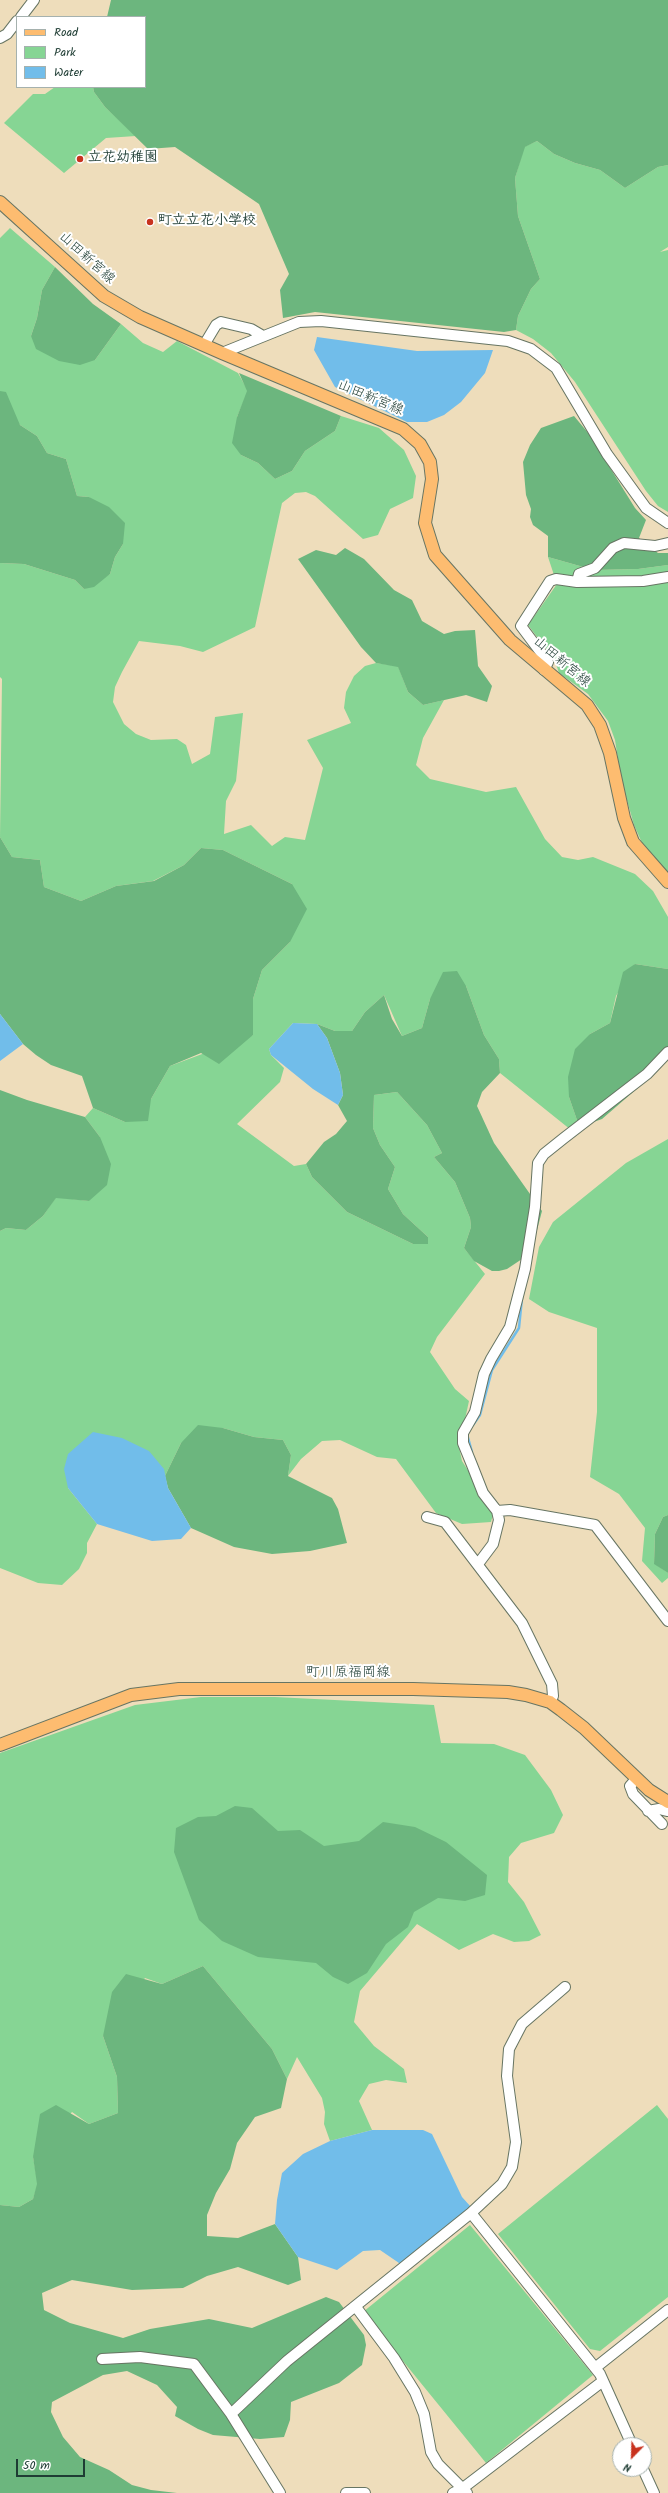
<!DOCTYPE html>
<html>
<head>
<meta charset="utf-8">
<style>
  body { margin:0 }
  #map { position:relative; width:668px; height:2493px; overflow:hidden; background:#edb; font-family:Kalam,sans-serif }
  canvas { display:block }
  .legend { position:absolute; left:16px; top:16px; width:130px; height:72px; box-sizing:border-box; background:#fff; border:1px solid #a5b1ae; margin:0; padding:5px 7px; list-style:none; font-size:12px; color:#1f3d34 }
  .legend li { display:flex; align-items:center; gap:8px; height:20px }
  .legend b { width:20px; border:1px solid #a5b1ae }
  .north { position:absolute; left:612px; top:2437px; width:40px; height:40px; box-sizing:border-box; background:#fff; border:1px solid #a5b1ae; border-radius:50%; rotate:203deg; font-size:11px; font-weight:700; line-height:16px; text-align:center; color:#1f3d34 }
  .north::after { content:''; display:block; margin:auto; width:14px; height:18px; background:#c8321e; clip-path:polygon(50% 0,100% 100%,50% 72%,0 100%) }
  .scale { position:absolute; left:16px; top:2459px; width:69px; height:18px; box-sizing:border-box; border:2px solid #1f3d34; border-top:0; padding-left:5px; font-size:12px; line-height:14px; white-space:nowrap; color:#1f3d34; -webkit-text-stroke:3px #fff; paint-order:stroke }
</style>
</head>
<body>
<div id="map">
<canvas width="668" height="2493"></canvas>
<ul class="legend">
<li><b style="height:5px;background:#fdbc70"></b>Road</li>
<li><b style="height:11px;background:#86d594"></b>Park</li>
<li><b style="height:11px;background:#71bdea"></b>Water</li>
</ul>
<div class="north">N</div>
<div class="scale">50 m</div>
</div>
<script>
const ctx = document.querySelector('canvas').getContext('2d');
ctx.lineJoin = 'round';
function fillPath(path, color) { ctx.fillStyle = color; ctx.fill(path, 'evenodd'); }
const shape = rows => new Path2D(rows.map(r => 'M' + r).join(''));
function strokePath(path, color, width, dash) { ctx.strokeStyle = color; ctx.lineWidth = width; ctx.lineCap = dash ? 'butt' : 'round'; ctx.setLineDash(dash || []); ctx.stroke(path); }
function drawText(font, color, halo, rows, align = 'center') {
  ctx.font = font + ' Kalam,"Klee One",sans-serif'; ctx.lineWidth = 4; ctx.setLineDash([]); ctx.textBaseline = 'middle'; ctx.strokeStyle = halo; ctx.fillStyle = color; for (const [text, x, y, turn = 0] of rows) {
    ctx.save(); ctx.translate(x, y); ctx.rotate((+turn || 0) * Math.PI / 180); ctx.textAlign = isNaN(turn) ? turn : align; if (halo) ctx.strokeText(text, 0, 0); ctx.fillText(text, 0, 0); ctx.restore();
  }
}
fillPath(shape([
  [55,87,93,87,94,92,105,107,136,136,106,138,64,173,4,123,33,94,45,94],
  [537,141,554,154,575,163,600,170,625,188,658,167,668,165,668,247,660,252,668,250,668,512,658,506,646,491,575,382,551,353,533,339,516,330,518,316,531,289,540,279,518,216,515,178,524,147],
  [10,228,55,267,42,290,37,318,31,336,95,360,121,324,143,343,163,352,177,341,238,373,248,391,237,417,241,455,258,463,275,479,292,471,305,451,335,431,341,416,379,428,404,450,416,476,413,498,390,509,378,535,363,539,315,496,306,492,295,493,282,503,255,627,203,652,180,646,139,641,122,672,115,687,113,702,124,724,136,734,151,740,177,739,186,745,192,764,210,754,215,717,243,713,236,781,226,801,224,834,251,825,272,846,285,837,305,840,323,768,307,740,351,723,344,708,346,692,354,676,365,666,376,663,398,666,408,692,423,705,444,700,423,738,416,765,430,779,486,792,516,787,545,839,562,857,578,860,593,857,635,874,653,891,668,917,668,969,635,964,616,996,610,1023,590,1034,569,1097,578,1123,571,1130,500,1073,499,1059,484,1035,466,986,430,999,422,1028,402,1036,384,995,365,1012,352,1031,335,1031,317,1024,293,1023,269,1049,271,1055,284,1068,280,1082,237,1124,294,1166,306,1164,312,1177,347,1212,413,1244,428,1244,428,1237,403,1214,388,1189,395,1167,380,1145,373,1128,374,1095,397,1092,427,1125,442,1153,434,1157,455,1182,470,1218,471,1227,464,1248,485,1274,437,1337,430,1352,455,1389,469,1401,459,1447,462,1461,494,1511,491,1522,462,1524,436,1513,396,1459,377,1457,340,1440,322,1441,301,1459,288,1476,291,1455,283,1440,254,1437,223,1428,181,1443,165,1476,163,1469,68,1488,97,1524,87,1543,87,1553,79,1569,62,1585,38,1583,0,1568,0,1231,6,1228,26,1230,43,1216,56,1197,89,1201,100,1137,85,1117,93,1108,125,1122,151,1099,170,1066,253,1035,253,999,262,970,290,942,292,884,223,850,201,848,184,865,153,881,116,886,81,901,44,887,40,860,12,857,0,837,2,679,0,677,0,563,24,564,75,580,84,589,110,574,115,557,123,544,89,497,77,496,66,459,47,453,37,436,20,425,0,406,0,238],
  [548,557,594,570,638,569,668,565,668,873,643,845,634,825,621,779,615,740,608,721,588,694,559,673,555,661,528,625,557,584],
  [668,1139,668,1515,663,1517,655,1534,654,1563,668,1573,668,1578,662,1583,642,1561,645,1528,619,1494,590,1477,597,1412,597,1328,549,1312,529,1299,539,1247,553,1222,626,1163],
  [201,1697,275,1697,434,1705,441,1743,494,1744,525,1755,551,1790,563,1815,554,1833,521,1843,509,1857,508,1882,524,1902,541,1935,529,1941,514,1942,493,1934,459,1950,417,1924,360,1991,354,2022,374,2046,404,2069,407,2083,386,2080,369,2084,359,2101,372,2130,330,2141,324,2124,325,2112,322,2098,297,2057,287,2079,272,2049,203,1966,162,1984,145,1978,103,2036,117,2077,118,2113,89,2124,72,2112,33,2157,38,2184,33,2199,19,2207,0,2205,0,1753,135,1705],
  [657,2105,668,2119,668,2297,600,2351,590,2349,498,2234],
  [470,2225,593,2375,486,2463,363,2312]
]), '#86d594');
fillPath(shape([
  [111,0,668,0,668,165,658,167,625,188,600,170,575,163,554,154,537,141,525,147,515,178,518,216,540,279,531,289,518,316,516,330,504,332,315,312,283,318,280,290,289,274,259,204,175,147,148,149,105,107,94,92,93,87,145,87,145,17,107,17],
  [55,267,93,304,121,324,95,360,80,365,59,361,36,349,31,336,37,318,42,290],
  [239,373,341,416,335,431,305,451,292,471,275,479,258,463,241,455,232,443,237,417,247,391],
  [0,391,6,392,20,425,37,436,47,453,66,459,77,496,89,497,109,507,125,523,123,544,115,557,110,574,94,587,84,589,75,580,24,564,0,563],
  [574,416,589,434,635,508,646,520,639,538,658,553,668,553,668,565,638,569,594,570,548,557,548,536,533,525,530,517,531,509,526,495,523,462,530,445,541,428],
  [345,548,364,559,394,590,412,600,422,621,444,634,455,631,475,630,478,666,492,686,487,702,466,695,423,705,408,692,398,667,376,663,361,647,298,559,316,550,336,555],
  [0,796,0,837,12,857,40,860,44,887,81,901,116,886,154,881,184,865,201,848,223,850,292,884,307,909,290,942,262,970,253,999,253,1035,219,1064,201,1053,170,1066,151,1099,148,1121,125,1122,93,1108,82,1076,51,1065,36,1055,23,1044,0,1014],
  [635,964,668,969,668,1058,647,1080,602,1119,585,1125,578,1123,569,1097,568,1077,575,1049,590,1034,610,1023,623,972],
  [457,971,466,986,484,1035,499,1059,500,1073,482,1092,477,1106,494,1143,542,1211,531,1253,507,1269,499,1271,492,1271,474,1261,464,1248,471,1227,470,1218,455,1182,434,1157,442,1153,427,1125,397,1092,374,1095,373,1128,380,1145,395,1167,388,1189,403,1214,428,1237,428,1244,413,1244,347,1212,312,1177,306,1164,324,1142,336,1134,347,1121,338,1105,343,1095,340,1073,327,1038,317,1024,335,1031,352,1031,365,1012,384,995,392,1019,402,1036,422,1028,430,999,443,972],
  [0,1090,27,1100,85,1117,100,1137,111,1164,107,1185,89,1201,56,1198,43,1216,26,1230,6,1228,0,1231],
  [198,1425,223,1428,254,1437,283,1440,291,1455,288,1476,332,1498,338,1509,347,1543,310,1551,272,1554,234,1547,191,1528,168,1488,165,1476,181,1443],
  [668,1515,668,1573,654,1564,655,1534,663,1517],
  [235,1806,252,1808,278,1831,300,1830,324,1846,359,1841,383,1822,415,1827,446,1842,487,1875,485,1895,465,1901,438,1898,414,1912,408,1927,386,1944,367,1973,348,1984,333,1977,316,1963,258,1957,222,1941,199,1920,174,1852,176,1828,198,1817,216,1816],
  [203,1966,272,2049,287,2079,281,2108,255,2117,237,2143,230,2169,216,2193,207,2215,207,2236,238,2238,275,2224,298,2257,301,2280,288,2285,238,2267,207,2276,183,2288,132,2290,72,2280,42,2293,44,2310,70,2323,123,2338,150,2329,209,2319,252,2328,326,2297,339,2302,364,2335,366,2345,362,2365,339,2383,291,2402,290,2420,284,2437,260,2439,213,2435,198,2429,175,2416,177,2407,157,2385,127,2371,103,2375,52,2402,51,2412,63,2437,80,2457,109,2470,132,2485,151,2490,177,2493,0,2493,0,2205,19,2207,33,2199,37,2184,33,2157,40,2114,56,2105,89,2124,118,2113,117,2077,103,2036,112,1992,126,1974,162,1984]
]), '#6cb67e');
fillPath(shape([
  [317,337,417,351,493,350,485,373,461,402,444,415,427,422,407,422,335,387,314,350],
  [0,1014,23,1044,0,1061],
  [293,1023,317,1024,327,1038,340,1073,343,1095,338,1105,313,1089,271,1055,269,1049],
  [93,1432,122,1438,149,1451,164,1469,168,1488,191,1528,181,1539,152,1541,97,1524,68,1488,64,1469,68,1454],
  [372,2130,423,2130,432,2134,462,2197,471,2207,399,2269,399,2263,380,2250,363,2251,337,2270,298,2257,275,2224,277,2200,282,2173,303,2154,330,2141]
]), '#71bdea');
strokePath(shape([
  [473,1425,480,1415,492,1370,519,1328,522,1298],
  [467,1434,472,1452]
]), '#71bdea', 2.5);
const minor = shape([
  [21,17,34,0],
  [0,38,7,34,17,21],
  [204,345,216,325,221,322,251,329,263,336],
  [222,353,299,322,321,321,508,341,531,349,556,368,607,454,646,508,668,523],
  [577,582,579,574,595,568,613,548,624,543,655,546,668,543],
  [544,670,548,662,521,626,550,581,556,579,577,582,643,581,668,577],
  [497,1511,510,1510,595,1525,668,1621],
  [427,1517,445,1522,522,1623,552,1684,553,1696,550,1702],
  [478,1564,493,1544,499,1520,497,1511,483,1493,472,1465,463,1443,463,1433,475,1412,484,1374,491,1359,510,1327,525,1269,535,1207,538,1163,544,1154,564,1138,647,1074,668,1052],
  [637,1778,630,1786,633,1794,662,1824],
  [648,1811,659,1809,667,1811],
  [471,2213,600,2374,632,2445],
  [356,2307,394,2358,415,2392,424,2414,431,2452,438,2464,467,2493],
  [102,2359,140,2357,194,2364,231,2414,280,2493],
  [595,2368,668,2310],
  [231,2414,287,2361,471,2213,502,2184,512,2167,516,2142,507,2076,509,2049,522,2024,565,1987],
  [643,2469,654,2493],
  [346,2493,365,2493],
  [453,2493,463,2488,603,2381]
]);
const major = shape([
  [0,202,104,296,140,317,222,353,403,429,420,444,430,462,432,479,425,523,435,555,510,640,587,705,600,725,610,753,624,818,633,842,668,882],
  [0,1745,131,1695,179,1689,413,1689,508,1692,526,1695,550,1702,561,1710,584,1728,649,1790,668,1802]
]);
strokePath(minor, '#677563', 12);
strokePath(major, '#677563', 14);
strokePath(minor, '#fff', 10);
strokePath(major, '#fdbc70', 12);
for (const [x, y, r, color] of [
  [80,159,4,"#c8321e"],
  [150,222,4,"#c8321e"]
]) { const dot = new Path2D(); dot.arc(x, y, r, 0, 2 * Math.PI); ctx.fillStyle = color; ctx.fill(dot); strokePath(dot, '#fff', 1.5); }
drawText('bold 14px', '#1f3d34', '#fff', [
  ["立花幼稚園",88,159],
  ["町立立花小学校",158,222]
], 'left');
drawText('14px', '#1f3d34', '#fff', [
  ["山田新宮線",86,259,42],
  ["山田新宮線",370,399,23],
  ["山田新宮線",561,663,40],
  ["町川原福岡線",348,1674]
]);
</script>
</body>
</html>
